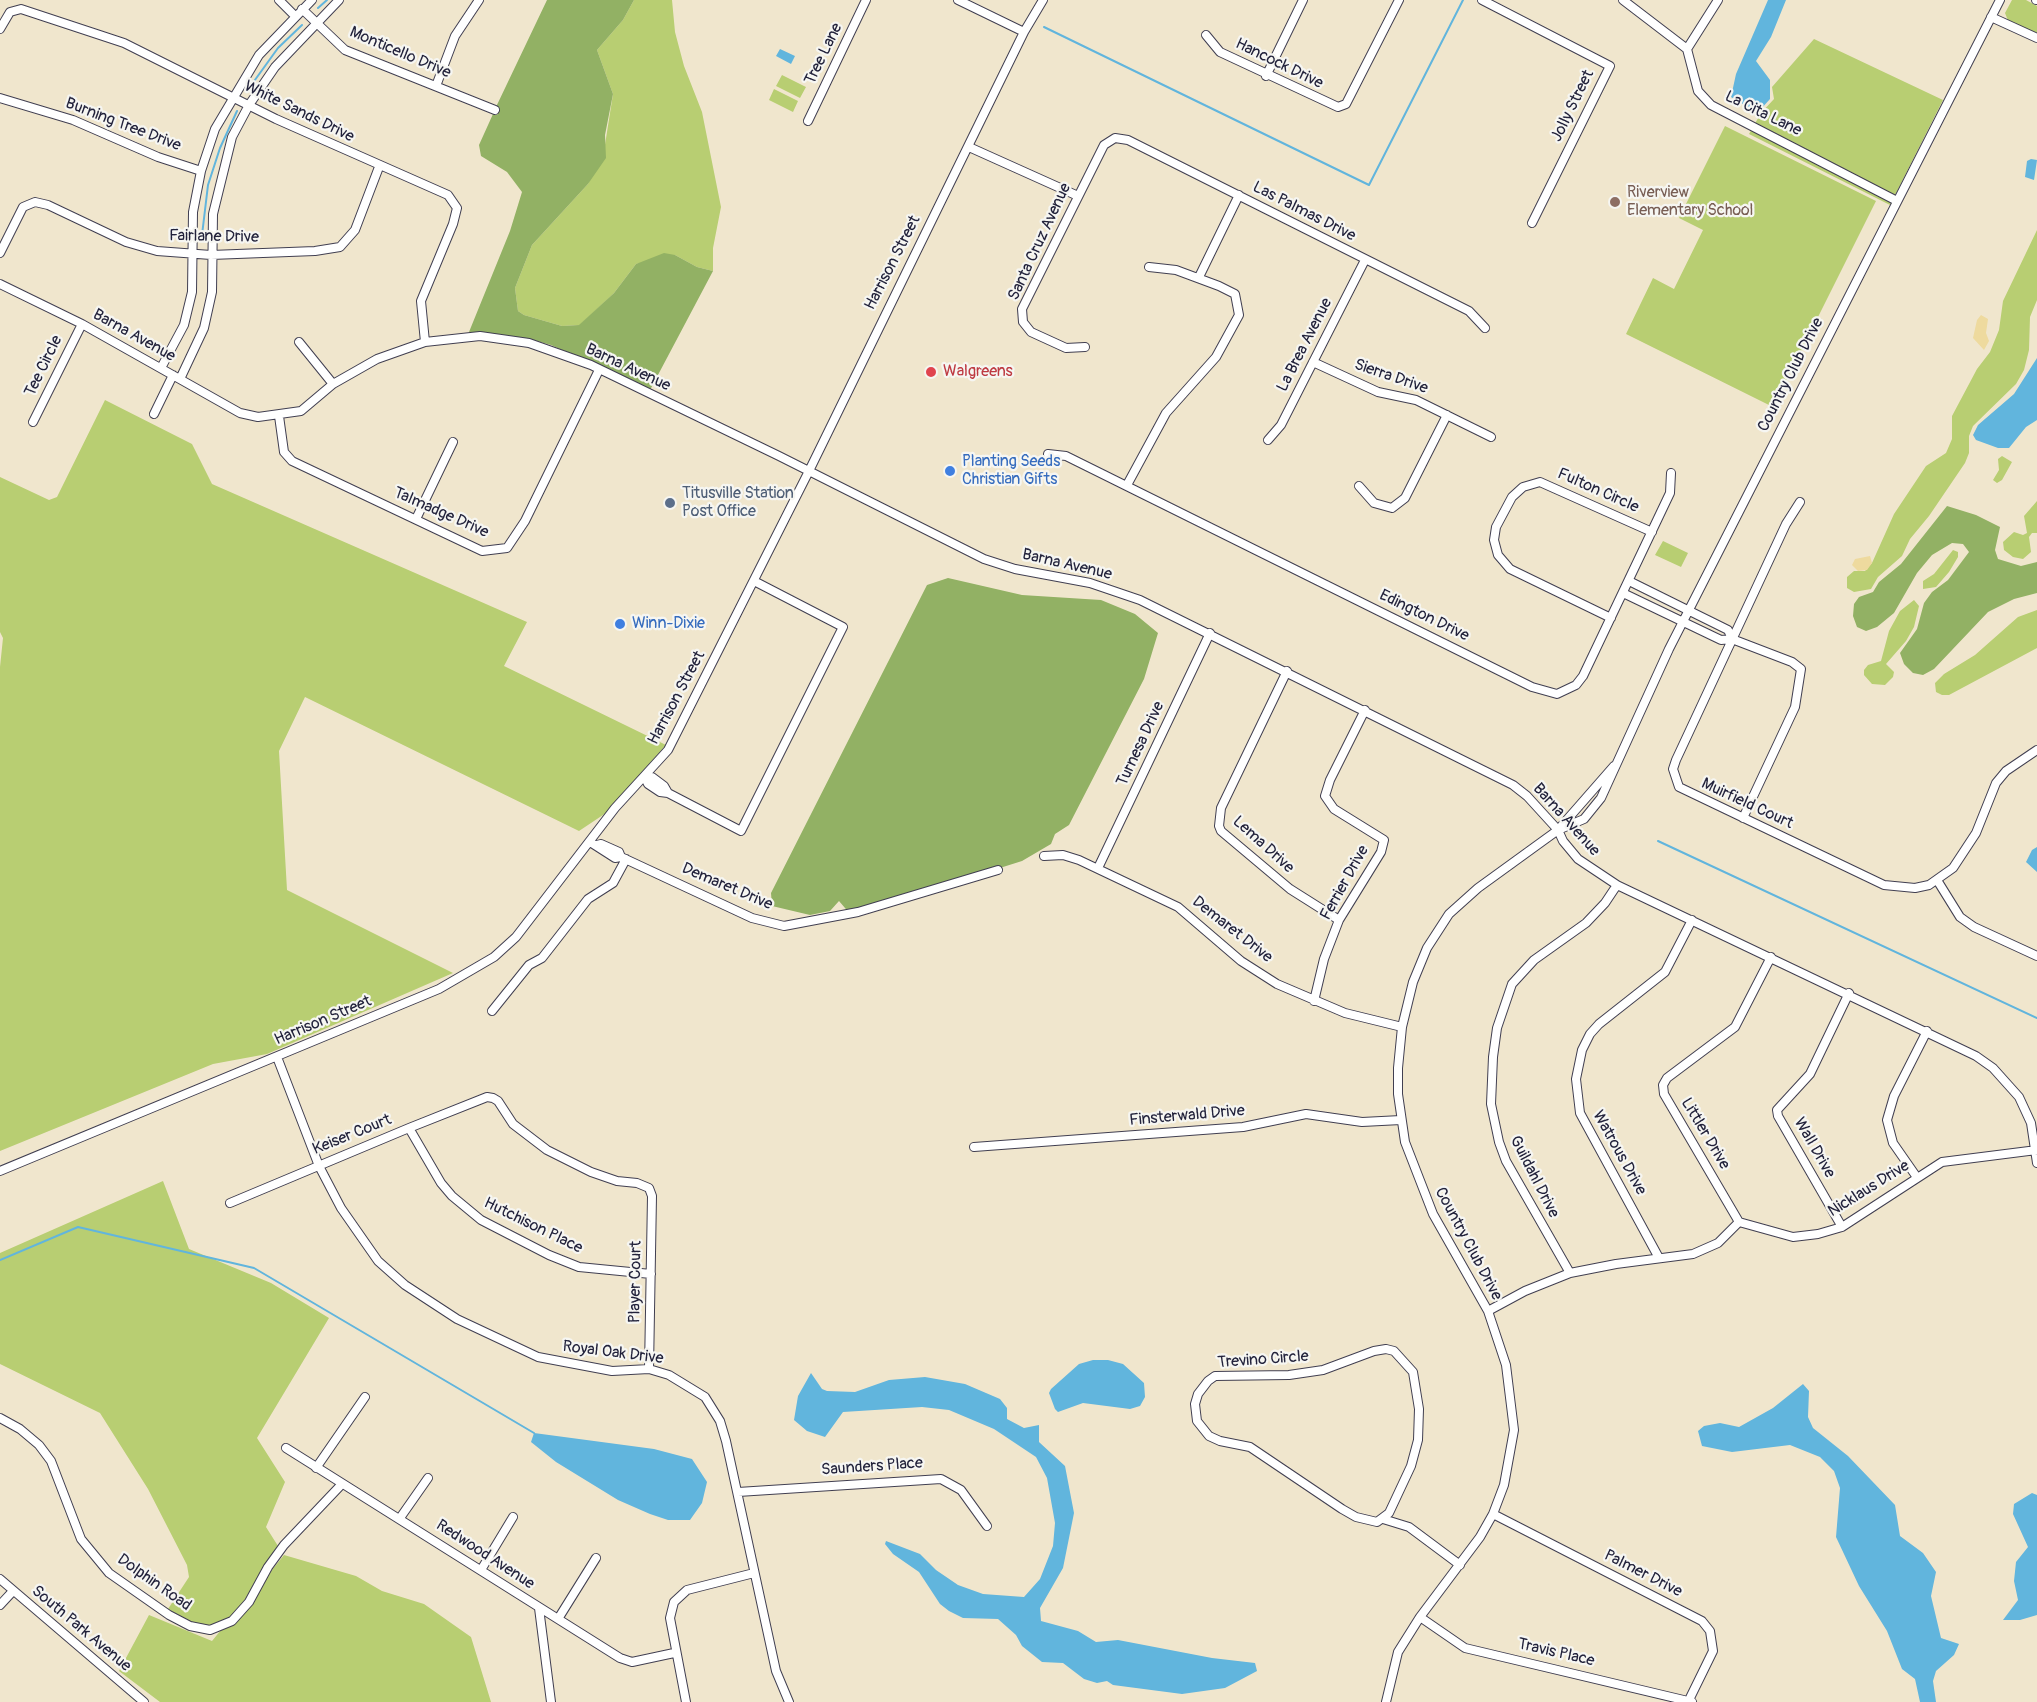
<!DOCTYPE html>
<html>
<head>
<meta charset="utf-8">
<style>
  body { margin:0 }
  canvas { display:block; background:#f0e6cd }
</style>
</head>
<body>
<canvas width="2037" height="1702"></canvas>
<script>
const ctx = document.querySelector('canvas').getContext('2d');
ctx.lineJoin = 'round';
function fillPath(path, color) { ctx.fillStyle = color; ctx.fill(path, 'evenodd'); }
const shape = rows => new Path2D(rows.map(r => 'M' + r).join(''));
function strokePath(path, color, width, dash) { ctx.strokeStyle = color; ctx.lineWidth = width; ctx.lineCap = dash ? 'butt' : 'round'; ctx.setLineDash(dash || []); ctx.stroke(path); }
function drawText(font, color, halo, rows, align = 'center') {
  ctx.font = font + ' Pangolin,sans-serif'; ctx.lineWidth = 4.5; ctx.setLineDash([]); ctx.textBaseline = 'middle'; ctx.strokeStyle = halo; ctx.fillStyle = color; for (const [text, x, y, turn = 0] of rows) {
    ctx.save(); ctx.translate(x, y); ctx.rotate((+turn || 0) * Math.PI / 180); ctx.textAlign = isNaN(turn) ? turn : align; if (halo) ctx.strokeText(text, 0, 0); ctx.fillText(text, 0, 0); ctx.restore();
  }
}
fillPath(shape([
  [634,0,672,0,675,32,684,66,702,112,721,207,713,248,713,271,697,267,675,255,636,264,614,293,580,325,562,326,524,315,518,311,515,288,532,245,588,184,604,151,613,94,597,50,623,20],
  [2012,0,2026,0,2037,6,2037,34,2009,23,2005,13],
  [1814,39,1943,100,1890,205,1749,134,1761,113,1774,99,1772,87],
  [782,75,806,87,800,98,776,86],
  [774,89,798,101,793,112,769,100],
  [1725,126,1876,201,1773,407,1626,334,1653,278,1674,289,1703,230,1679,218],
  [2037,230,2037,300,2030,317,2029,350,2024,370,2016,384,1973,426,1969,436,1969,453,1965,463,1929,516,1910,539,1902,556,1878,577,1871,589,1854,592,1847,588,1847,577,1854,571,1865,571,1872,563,1894,514,1926,466,1946,453,1952,439,1952,416,1977,369,1990,352,1999,330,2003,301],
  [105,400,192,444,212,484,527,622,504,666,666,745,606,813,579,831,305,697,279,751,287,890,453,973,267,1054,213,1064,0,1151,0,667,3,638,0,632,0,477,49,500,57,497],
  [2002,456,2012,462,2002,480,1997,483,1993,480,1999,470,1998,459],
  [2037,501,2037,533,2032,533,2029,537,2031,552,2023,559,2013,557,2004,550,2003,542,2014,532,2023,535,2027,533,2024,516],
  [1663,541,1688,553,1681,567,1655,555],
  [1953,550,1958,552,1958,557,1949,572,1936,587,1923,589,1923,581,1934,574],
  [1914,600,1919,606,1914,627,1906,641,1886,664,1894,672,1893,677,1885,685,1872,684,1864,675,1864,670,1868,665,1881,661,1889,631,1900,611],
  [2037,610,2037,648,1949,695,1942,695,1936,692,1935,683,1944,674,1975,655,2018,617],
  [163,1181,189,1249,271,1283,329,1318,257,1438,285,1482,266,1527,278,1546,245,1600,229,1618,209,1626,191,1622,168,1609,189,1577,187,1565,148,1489,100,1413,0,1364,0,1253],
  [284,1555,356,1576,382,1591,424,1604,471,1637,491,1702,160,1702,119,1671,149,1615,212,1641,221,1630,235,1624,252,1605,271,1571]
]), '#b8ce72');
fillPath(shape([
  [547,0,634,0,623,20,597,50,613,94,605,135,606,158,588,184,532,245,515,288,518,311,524,315,562,326,579,325,614,293,636,264,664,253,675,255,697,267,713,271,650,390,551,345,530,339,469,332,510,231,522,192,507,172,481,156,479,145,493,114,497,115,500,109,496,107],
  [1947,506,1976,515,2000,527,1995,550,1998,559,2021,566,2037,562,2037,593,2014,599,1988,612,1934,669,1923,675,1913,673,1904,664,1900,653,1917,629,1924,603,1932,592,1948,580,1969,552,1963,544,1952,543,1932,555,1917,573,1894,613,1877,627,1866,631,1857,627,1853,616,1854,604,1859,597,1873,592,1879,582,1901,564],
  [948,578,1022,595,1101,600,1135,614,1158,633,1144,679,1069,825,1055,834,1051,844,1022,861,851,915,839,901,830,911,810,915,772,906,771,893,927,585]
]), '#92b164');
fillPath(shape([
  [1981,315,1988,319,1986,333,1989,341,1984,350,1973,338,1977,320],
  [1870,556,1872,563,1867,570,1858,571,1852,565,1855,559]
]), '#eeda9e');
fillPath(shape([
  [1768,0,1786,0,1771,37,1756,61,1770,80,1770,99,1760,110,1746,106,1731,97,1736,74],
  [780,49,795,56,791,64,776,56],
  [2031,159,2037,160,2034,180,2025,177,2027,161],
  [2037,358,2037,420,2026,427,2009,448,1998,448,1976,440,1973,435,1978,425,2014,394],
  [2037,847,2037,872,2026,862,2032,850],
  [1093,1360,1108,1360,1123,1364,1144,1383,1145,1397,1140,1406,1130,1409,1083,1403,1058,1412,1055,1409,1049,1393,1051,1389,1079,1364],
  [811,1373,822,1389,827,1391,855,1392,889,1380,925,1377,965,1384,1000,1399,1007,1408,1007,1419,1024,1428,1039,1425,1039,1442,1065,1466,1074,1513,1063,1568,1040,1608,1041,1621,1078,1631,1096,1642,1118,1640,1212,1658,1255,1663,1257,1671,1225,1688,1182,1694,1113,1685,1107,1681,1097,1683,1084,1679,1063,1663,1042,1662,1022,1646,1016,1635,998,1619,963,1618,949,1611,940,1604,919,1572,893,1554,885,1544,886,1541,920,1554,936,1570,958,1585,983,1594,1024,1597,1040,1579,1053,1546,1055,1523,1047,1478,1036,1457,994,1429,949,1410,922,1407,843,1412,825,1437,807,1431,794,1420,798,1396],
  [1803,1384,1809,1391,1808,1417,1813,1428,1848,1456,1895,1505,1900,1536,1923,1553,1936,1572,1931,1596,1941,1638,1959,1644,1954,1655,1936,1671,1933,1681,1936,1702,1920,1702,1915,1679,1902,1669,1887,1631,1859,1586,1836,1537,1840,1488,1834,1471,1820,1457,1790,1445,1732,1452,1702,1446,1698,1431,1704,1426,1720,1423,1739,1427,1773,1408],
  [534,1433,654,1449,692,1459,707,1482,702,1503,690,1520,668,1520,650,1514,618,1500,556,1462,531,1442],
  [2032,1493,2037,1495,2037,1615,2020,1620,2003,1620,2018,1600,2014,1581,2016,1562,2028,1547,2013,1514,2014,1504]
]), '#61b5dd');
strokePath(shape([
  [318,8,327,0],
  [1044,27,1369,185,1463,0],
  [247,91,278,48,302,25],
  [202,235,208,185,220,148,237,111],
  [1658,841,2037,1018],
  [0,1260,78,1227,254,1268,534,1433]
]), '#61b5dd', 2);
const minor = shape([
  [279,0,295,16],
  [958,0,1024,32],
  [1482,0,1610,66,1532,223],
  [1623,0,1687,49,1698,91,1711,105,1897,201],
  [2036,0,2037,0],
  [302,9,345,50,495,110],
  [1991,17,2037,38],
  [0,29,10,12,21,9,124,43,276,119,448,195,457,208,453,224,421,301,425,342],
  [1206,35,1220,52,1338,107,1346,104,1399,0],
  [1687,49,1718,0],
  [1266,76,1303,0],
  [436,86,455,36,479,0],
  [0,98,73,120,158,157,201,171],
  [808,121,866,0],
  [969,147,1078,196],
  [0,253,23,207,35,202,48,205,126,242,157,251,211,255,315,251,340,247,355,230,379,167],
  [1199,277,1239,195],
  [0,284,82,324,240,413,258,417,301,411,333,384,377,359,425,342,480,336,529,343,591,365,779,456,984,559,1015,569,1090,583,1140,600,1513,785,1527,796,1558,830,1563,841,1578,859,1617,885,1976,1056,1993,1068,2019,1097,2031,1123,2037,1163],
  [299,342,333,384],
  [1085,347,1066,348,1031,332,1023,322,1022,309,1104,145,1115,138,1128,140,1469,311,1485,328],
  [1313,362,1378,392,1416,400,1491,437],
  [161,368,184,325,192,292,193,212,201,171,215,129,259,55,312,0],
  [180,379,204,328,212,292,213,214,232,137,249,105,275,67,339,0],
  [154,414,173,375],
  [279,416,284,452,292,461,482,551,507,548,525,521,599,370],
  [33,422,82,324],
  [1268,440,1281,425,1365,260],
  [1048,454,1066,456,1532,687,1557,694,1576,685,1583,676,1670,493,1671,473],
  [1127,485,1166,413,1216,357,1239,315,1235,294,1219,286,1176,270,1149,267],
  [1359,486,1374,503,1392,508,1405,498,1447,415],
  [1800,502,1786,524,1676,760,1673,769,1679,787,1884,885,1915,888,1929,885,1953,868,1976,833,1996,783,2006,771,2037,750],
  [416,519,453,442],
  [1629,581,1728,630,1732,639],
  [1623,593,1721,640,1732,639,1792,662,1801,669,1795,707,1743,818],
  [1611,618,1510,569,1498,555,1494,540,1496,527,1512,497,1523,487,1540,482,1652,532],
  [1287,671,1221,808,1219,826,1221,831,1290,889,1339,920],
  [645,778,648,784,660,792,668,793,741,831,843,627,754,581],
  [645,778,652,777,664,786,668,793],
  [1558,830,1614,766],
  [590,842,615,858,621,857,752,918,784,926,858,912,998,870],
  [597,845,601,844,619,852,621,857],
  [1044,856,1063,855,1079,860,1178,907,1241,961,1277,984,1345,1013,1402,1027],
  [1098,868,1210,633],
  [1937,880,1960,917,1974,927,2037,956],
  [1314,1001,1324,959,1339,920,1381,852,1384,840,1334,809,1325,796,1330,780,1365,710],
  [492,1011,529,965,542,958,588,899,613,883,626,859],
  [277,1057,319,1166,341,1208,378,1261,405,1285,457,1319,538,1357,612,1371,649,1369,669,1375,705,1397,720,1421,726,1441,776,1671,789,1702],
  [409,1128,441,1183,452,1196,481,1220,549,1255,579,1267,651,1274],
  [974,1147,1243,1127,1306,1114,1362,1122,1401,1120],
  [0,1171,439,989,494,957,516,937,615,808,668,750,809,471,1024,32,1043,0],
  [1916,1176,1893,1143,1887,1120,1894,1096,1927,1031],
  [230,1203,409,1128,487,1097,493,1098,498,1101,513,1124,547,1150,591,1172,617,1181,637,1183,649,1188,652,1196,649,1369],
  [1739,1222,1664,1094,1663,1085,1667,1078,1735,1027,1771,957],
  [1842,1227,1778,1116,1777,1110,1810,1074,1849,993],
  [1659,1258,1580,1113,1576,1079,1582,1050,1590,1034,1599,1024,1665,972,1692,920],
  [1570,1273,1506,1161,1499,1142,1491,1104,1493,1057,1497,1028,1512,984,1534,960,1586,923,1605,903,1617,885],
  [1488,1311,1525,1291,1570,1273,1616,1264,1693,1254,1718,1243,1739,1222,1793,1237,1818,1234,1842,1227,1942,1162,2037,1150],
  [1386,1349,1394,1351,1413,1372,1419,1409,1418,1440,1411,1466,1389,1513,1377,1522,1356,1517,1342,1509,1250,1447,1220,1441,1209,1436,1197,1421,1195,1404,1198,1394,1208,1381,1215,1376,1289,1375,1323,1370,1374,1351,1386,1349],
  [0,1418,20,1429,39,1445,51,1461,81,1539,109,1573,169,1615,190,1626,210,1630,232,1621,249,1602,268,1567,284,1545,341,1485],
  [286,1448,620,1658,632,1662,674,1653],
  [316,1468,365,1397],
  [738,1492,941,1479,961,1490,987,1526],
  [1493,1514,1702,1621,1710,1631,1713,1651,1689,1700],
  [400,1518,428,1478],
  [1383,1519,1409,1527,1460,1565],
  [481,1570,513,1517],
  [0,1579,144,1702],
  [0,1605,13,1591],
  [539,1608,551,1702],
  [1420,1617,1465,1648,1692,1702],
  [558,1619,596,1558],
  [686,1702,670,1618,674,1602,687,1590,754,1573],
  [1386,1702,1398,1652,1420,1617,1480,1537,1493,1514,1504,1485,1514,1430,1506,1365,1488,1311,1433,1214,1405,1142,1398,1094,1398,1068,1402,1027,1413,982,1427,948,1449,914,1478,888,1558,830,1584,819,1601,798,1669,649,2000,0]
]);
strokePath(minor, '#413f51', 10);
strokePath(minor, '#fff', 8);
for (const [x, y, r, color] of [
  [1615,202,6,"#8d6e63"],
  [931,372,6,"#e0444e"],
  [950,471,6,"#3f7fe0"],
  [670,503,6,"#5c6f8a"],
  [620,624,6,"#3f7fe0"]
]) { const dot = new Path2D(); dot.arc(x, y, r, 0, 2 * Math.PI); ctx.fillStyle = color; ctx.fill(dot); strokePath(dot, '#f6f6f2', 2); }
drawText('16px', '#22223b', '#f6f6f2', [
  ["Monticello Drive",400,53,23],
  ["Tree Lane",824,54,-64],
  ["Hancock Drive",1279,64,26],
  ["Jolly Street",1573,106,-64],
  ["White Sands Drive",299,112,26],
  ["La Cita Lane",1763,114,26],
  ["Burning Tree Drive",123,125,21],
  ["Las Palmas Drive",1304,212,27],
  ["Fairlane Drive",214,237,1],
  ["Santa Cruz Avenue",1040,242,-65],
  ["Harrison Street",893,263,-63],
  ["Barna Avenue",134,336,29],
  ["La Brea Avenue",1305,345,-63],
  ["Tee Circle",44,366,-64],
  ["Barna Avenue",628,368,25],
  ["Country Club Drive",1791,375,-63],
  ["Sierra Drive",1391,377,19],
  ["Fulton Circle",1598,491,24],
  ["Talmadge Drive",441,513,24],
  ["Barna Avenue",1067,565,13],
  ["Edington Drive",1424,616,26],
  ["Harrison Street",677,698,-62],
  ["Turnesa Drive",1141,744,-65],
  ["Muirfield Court",1747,804,25],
  ["Barna Avenue",1566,820,48],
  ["Lema Drive",1263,845,42],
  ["Ferrier Drive",1345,883,-61],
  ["Demaret Drive",727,887,23],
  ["Demaret Drive",1232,930,38],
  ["Harrison Street",323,1021,-23],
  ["Finsterwald Drive",1187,1116,-5],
  ["Littler Drive",1705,1134,59],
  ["Keiser Court",352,1135,-22],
  ["Wall Drive",1814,1148,60],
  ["Watrous Drive",1619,1153,61],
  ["Guildahl Drive",1534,1177,63],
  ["Nicklaus Drive",1869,1189,-32],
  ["Hutchison Place",533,1226,26],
  ["Country Club Drive",1468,1244,62],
  ["Player Court",636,1282,-89],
  ["Royal Oak Drive",613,1353,7],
  ["Trevino Circle",1263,1360,-4],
  ["Saunders Place",872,1467,-4],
  ["Redwood Avenue",485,1555,33],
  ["Palmer Drive",1643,1574,27],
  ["Dolphin Road",154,1583,35],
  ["South Park Avenue",81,1629,40],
  ["Travis Place",1556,1653,13]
]);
drawText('16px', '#785e54', '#f6f6f2', [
  ["Riverview",1627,193],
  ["Elementary School",1627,211]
], 'left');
drawText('16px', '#be3a42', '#f6f6f2', [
  ["Walgreens",943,372]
], 'left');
drawText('16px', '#366cbe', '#f6f6f2', [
  ["Planting Seeds",962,462],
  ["Christian Gifts",962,480],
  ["Winn-Dixie",632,624]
], 'left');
drawText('16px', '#4e5e75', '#f6f6f2', [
  ["Titusville Station",682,494],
  ["Post Office",682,512]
], 'left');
</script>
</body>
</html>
